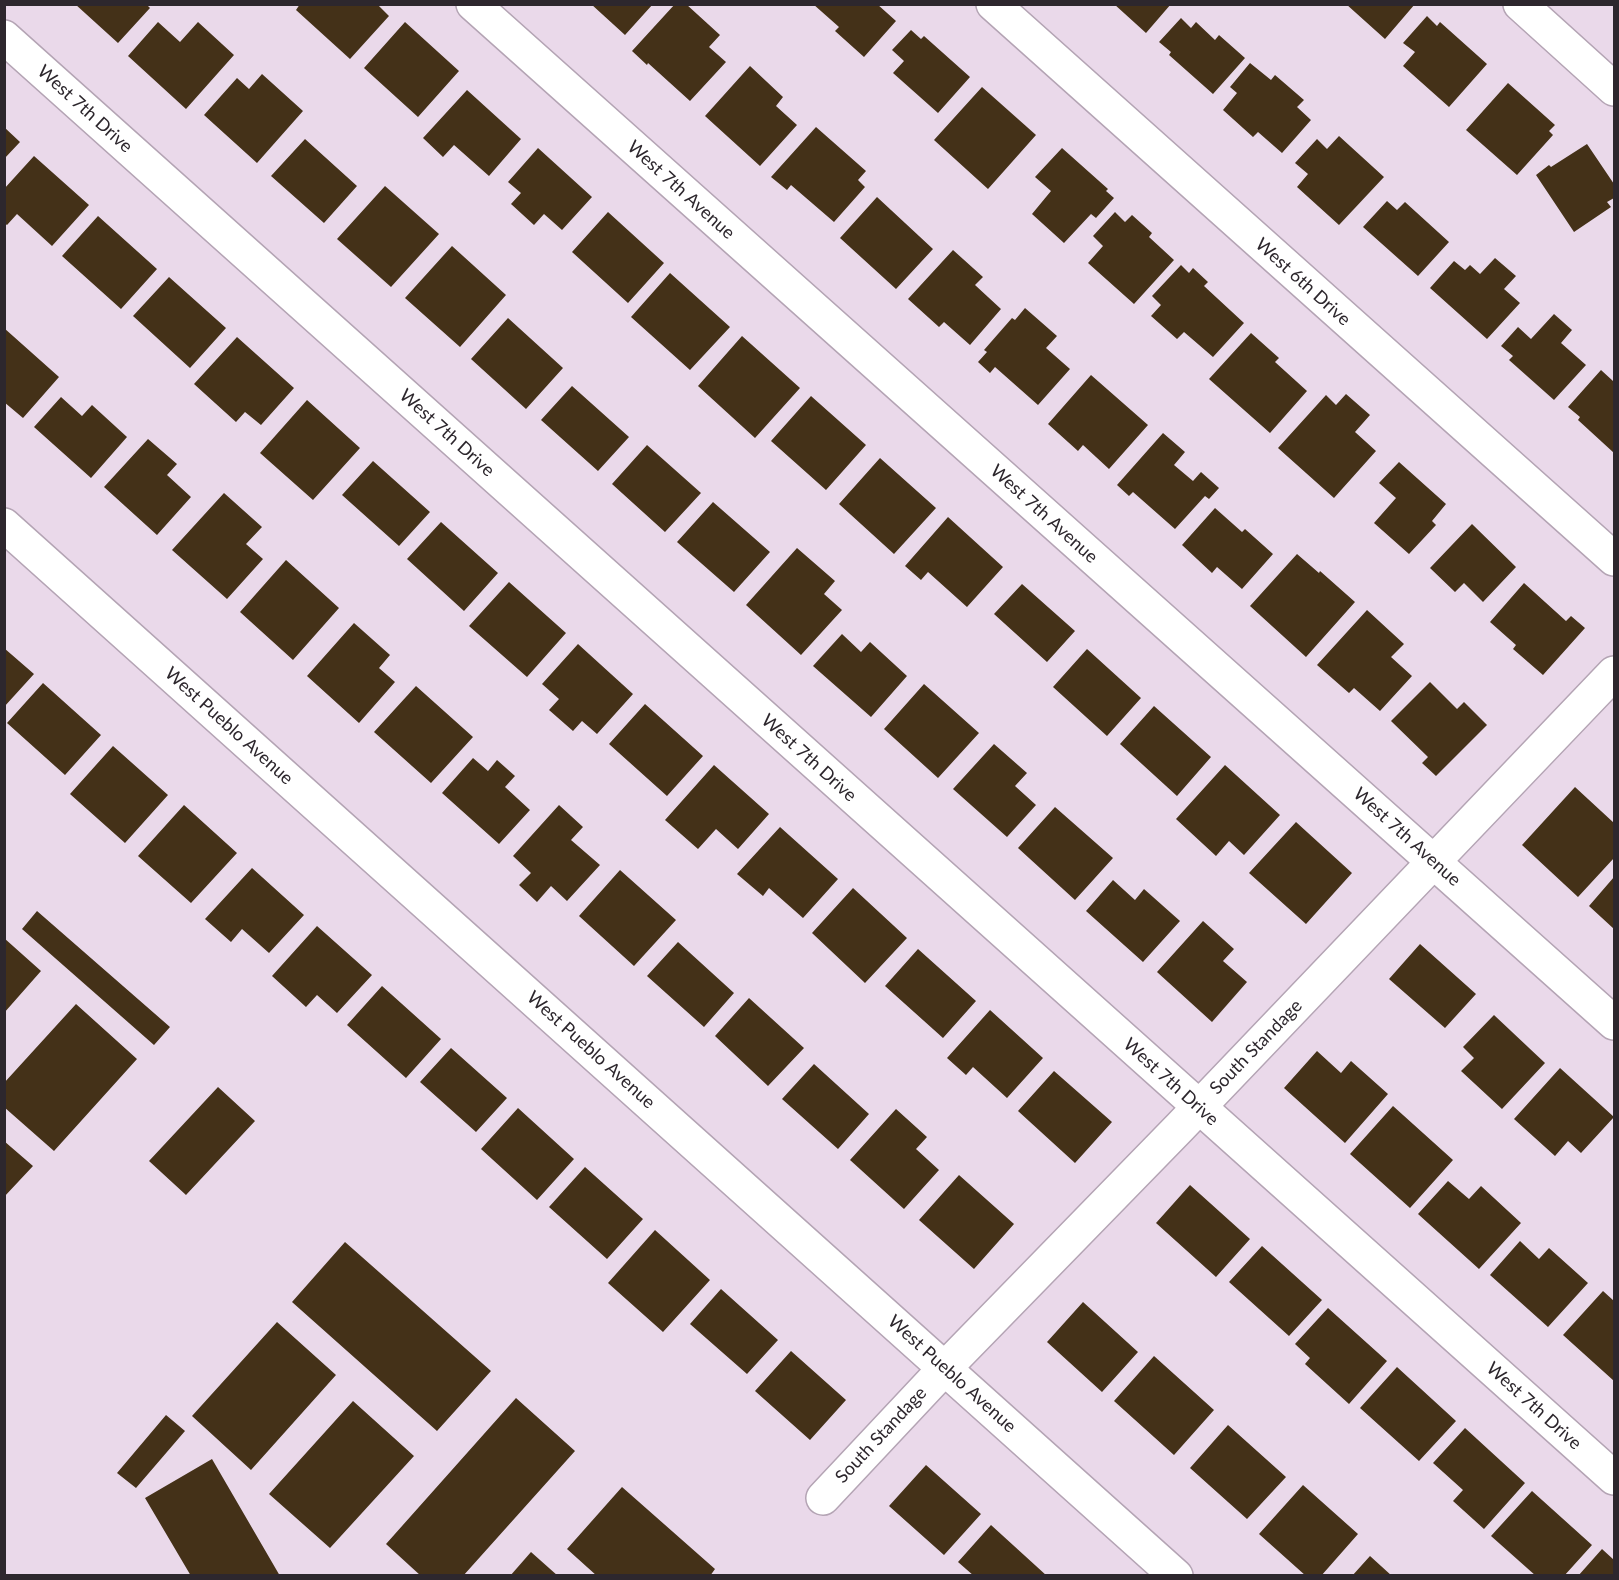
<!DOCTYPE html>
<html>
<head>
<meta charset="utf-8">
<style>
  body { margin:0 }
  #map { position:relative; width:1619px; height:1580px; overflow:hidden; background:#ead9ea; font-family:Lato,sans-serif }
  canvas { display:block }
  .frame { position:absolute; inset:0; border:6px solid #2d272d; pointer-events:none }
</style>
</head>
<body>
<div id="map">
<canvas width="1619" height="1580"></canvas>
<div class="frame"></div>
</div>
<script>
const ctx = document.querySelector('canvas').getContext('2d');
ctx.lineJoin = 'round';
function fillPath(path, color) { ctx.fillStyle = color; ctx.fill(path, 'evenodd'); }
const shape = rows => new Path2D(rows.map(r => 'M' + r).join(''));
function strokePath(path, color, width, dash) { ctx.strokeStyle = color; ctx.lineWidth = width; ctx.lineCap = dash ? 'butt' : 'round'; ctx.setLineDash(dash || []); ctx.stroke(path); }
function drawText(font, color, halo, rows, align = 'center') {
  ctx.font = font + ' Lato,sans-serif'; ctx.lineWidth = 6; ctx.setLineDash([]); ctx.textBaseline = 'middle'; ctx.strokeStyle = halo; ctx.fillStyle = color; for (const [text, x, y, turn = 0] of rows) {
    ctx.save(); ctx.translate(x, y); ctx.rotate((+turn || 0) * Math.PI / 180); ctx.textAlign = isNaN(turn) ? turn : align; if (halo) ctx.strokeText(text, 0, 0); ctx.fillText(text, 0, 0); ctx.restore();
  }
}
fillPath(shape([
  [75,4,146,4,150,8,118,43],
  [300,4,377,4,389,16,350,59,296,10],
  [591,4,653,4,625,35],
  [675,4,686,4,720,35,709,47,726,62,690,101,648,63,647,65,632,51],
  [813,4,877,4,896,21,864,57,835,31,839,27],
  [1114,4,1171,4,1146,33],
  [1346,4,1415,4,1385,39],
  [1427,16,1437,26,1440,22,1487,64,1449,107,1403,66,1415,52,1403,43],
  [1181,18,1191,28,1196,22,1215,40,1219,35,1245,58,1213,94,1169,55,1171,52,1159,42],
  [158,22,180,42,198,22,234,55,186,109,128,56],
  [405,22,459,71,418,117,364,68],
  [911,30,921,39,924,36,970,77,938,113,893,73,904,61,892,50],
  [1250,63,1271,80,1275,75,1304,100,1297,107,1311,120,1282,153,1258,132,1253,137,1223,110,1237,93,1230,87],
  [750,66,783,97,776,106,797,125,760,166,705,116],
  [262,74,303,111,257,163,204,115,237,78,249,89],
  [1508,83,1555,125,1549,131,1553,135,1517,175,1466,130],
  [982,87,1036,135,988,189,934,140],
  [467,90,521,139,489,176,454,145,443,157,423,138],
  [4,127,20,142,4,159],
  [816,127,866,171,858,180,865,187,834,222,791,185,787,190,771,177],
  [1339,136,1384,177,1339,225,1297,187,1308,174,1295,163,1317,139,1327,149],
  [305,139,357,186,324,223,271,176],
  [1587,144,1614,184,1614,198,1607,202,1611,207,1574,232,1536,175,1549,165,1551,167],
  [538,148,592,197,562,230,544,214,534,225,511,204,521,193,508,182],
  [1062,148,1108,189,1106,191,1114,198,1096,218,1091,214,1064,243,1032,214,1051,191,1035,177],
  [34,156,89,205,52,246,17,214,7,225,4,223,4,189],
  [385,186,439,234,391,287,337,239],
  [877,197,933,249,896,289,840,238],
  [1387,201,1397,210,1405,202,1449,242,1418,276,1363,227],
  [608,212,664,263,628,303,572,252],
  [1115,212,1125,222,1132,215,1152,233,1149,237,1174,260,1134,304,1088,263,1103,246,1093,236],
  [98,216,157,269,121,309,62,256],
  [452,246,506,295,460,347,405,298],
  [953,250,983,277,975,285,1001,309,970,345,944,322,939,327,908,299],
  [1495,258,1516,276,1504,289,1520,303,1487,339,1430,288,1454,261,1465,270,1470,265,1480,274],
  [1181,265,1189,273,1193,268,1208,282,1204,286,1244,323,1213,357,1184,332,1177,339,1151,316,1161,305,1152,296],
  [670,273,730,327,690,370,631,317],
  [169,277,226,328,190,368,133,316],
  [1025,308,1057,336,1046,348,1070,369,1038,405,995,367,990,373,978,362,987,352,984,350,1012,318,1015,320],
  [1554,314,1572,330,1561,343,1586,365,1554,400,1509,360,1513,356,1501,346,1518,327,1531,339],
  [508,318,563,368,526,409,471,359],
  [4,328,59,377,23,418,4,402],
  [1251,333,1279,358,1275,362,1307,391,1270,433,1209,379],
  [742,336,800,388,755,438,698,386],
  [237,337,294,388,261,425,245,412,236,422,194,384],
  [1601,370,1613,381,1614,379,1614,453,1578,420,1580,417,1568,407],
  [1091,375,1148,425,1109,469,1083,445,1078,451,1048,424],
  [572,386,629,437,598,471,541,420],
  [1346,394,1370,415,1355,432,1376,451,1334,498,1278,448,1326,395,1336,405],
  [811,396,866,445,826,490,771,441],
  [61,397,82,416,92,405,127,437,91,478,34,427],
  [307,400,360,448,313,500,260,453],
  [1163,433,1185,452,1174,465,1193,481,1201,472,1219,488,1209,499,1205,496,1175,529,1133,492,1129,496,1117,485],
  [148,439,177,464,167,475,191,497,157,535,104,487],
  [647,445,701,493,665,532,612,484],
  [880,458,936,508,894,554,839,504],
  [373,461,430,512,399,546,342,495],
  [1399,462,1446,504,1432,521,1436,525,1409,554,1374,523,1396,498,1379,483],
  [224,493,262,527,246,544,263,559,227,599,172,550],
  [713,502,770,552,734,592,677,542],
  [1215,508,1242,532,1245,529,1273,554,1242,589,1217,567,1212,573,1182,545],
  [948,517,1003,567,967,607,928,572,921,580,905,566],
  [441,522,498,573,464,611,407,559],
  [1472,524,1516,567,1483,602,1464,583,1455,592,1430,568],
  [797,548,835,581,824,594,842,610,801,655,746,605],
  [1297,554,1319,573,1320,571,1355,602,1306,657,1250,606],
  [286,560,339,608,293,660,240,612],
  [509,582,566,633,527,677,469,626],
  [1524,583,1566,621,1571,616,1585,628,1543,675,1513,649,1516,645,1490,622],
  [1022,584,1075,631,1047,662,994,614],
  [1367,610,1404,644,1391,657,1412,676,1380,711,1354,688,1349,693,1317,665],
  [354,623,390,655,379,668,395,682,359,723,307,676],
  [842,634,861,652,870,642,907,676,871,717,813,666],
  [578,644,633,694,597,734,582,721,573,731,549,710,559,699,542,684],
  [4,648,34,674,4,707],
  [1087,649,1141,698,1107,736,1053,687],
  [1430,682,1457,709,1464,702,1487,725,1436,776,1422,763,1428,757,1391,721],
  [43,683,101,735,65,775,7,723],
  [924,684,979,733,938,778,884,729],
  [416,686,473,737,431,783,374,732],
  [645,704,703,756,667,796,609,744],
  [1154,706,1211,757,1177,796,1120,744],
  [994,744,1027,773,1015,786,1036,805,1007,837,953,789],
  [113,746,168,795,125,843,70,794],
  [473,758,488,771,497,760,515,776,505,787,530,810,499,844,442,793],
  [714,765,769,814,738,849,716,829,698,849,665,820],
  [1225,765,1280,815,1244,855,1229,841,1216,856,1176,819],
  [1575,787,1614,823,1614,858,1578,897,1522,845],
  [184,805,237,853,191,903,138,856],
  [559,805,583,827,571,840,600,865,567,901,551,886,537,902,519,885,531,873,513,856],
  [1055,807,1113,858,1075,900,1018,848],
  [1296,822,1352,873,1306,924,1249,873],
  [780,827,838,879,803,918,769,888,763,896,737,874],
  [252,868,304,915,269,953,242,929,231,942,205,919],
  [620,870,676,920,634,966,579,916],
  [1614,877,1614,929,1589,906],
  [1113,880,1135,900,1144,889,1180,921,1143,962,1086,911],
  [853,888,907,938,865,983,812,933],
  [37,911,170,1027,154,1045,22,929],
  [1203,921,1234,949,1223,961,1247,982,1212,1022,1157,972],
  [317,926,372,975,337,1013,317,995,306,1007,272,976],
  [4,938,41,971,4,1013],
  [678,942,734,993,704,1027,647,976],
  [1420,944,1476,994,1445,1028,1389,979],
  [918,949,976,1001,943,1038,885,986],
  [382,986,441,1039,406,1078,347,1025],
  [749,998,804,1048,768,1086,715,1036],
  [76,1004,137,1059,54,1151,4,1107,4,1083],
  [990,1010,1043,1058,1007,1098,973,1067,966,1075,947,1058],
  [1494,1015,1545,1063,1502,1109,1461,1071,1474,1058,1463,1047],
  [451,1048,507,1098,476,1132,420,1082],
  [1317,1051,1341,1073,1351,1061,1388,1094,1345,1143,1284,1088],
  [814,1064,869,1114,838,1149,782,1099],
  [1560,1068,1614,1117,1581,1153,1568,1141,1555,1156,1514,1119],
  [1054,1071,1112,1122,1075,1163,1018,1111],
  [218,1087,255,1121,186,1195,149,1161],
  [1393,1106,1453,1160,1410,1208,1350,1154],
  [518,1108,574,1159,537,1200,481,1149],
  [896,1109,927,1137,916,1149,939,1170,904,1209,850,1160],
  [4,1141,33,1166,4,1197],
  [585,1167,643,1219,607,1259,549,1207],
  [959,1175,1014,1224,974,1269,919,1220],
  [1448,1181,1469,1199,1481,1186,1521,1223,1479,1269,1418,1214],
  [1190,1185,1250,1239,1216,1277,1156,1223],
  [655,1230,710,1280,663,1332,608,1283],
  [1520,1241,1539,1259,1549,1248,1588,1283,1548,1327,1490,1275],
  [345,1242,491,1371,437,1431,292,1302],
  [1262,1246,1322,1300,1289,1336,1229,1282],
  [721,1289,778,1340,747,1374,690,1324],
  [1603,1291,1614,1301,1614,1381,1563,1335],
  [1083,1302,1138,1352,1102,1392,1047,1342],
  [1328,1308,1387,1361,1349,1404,1305,1364,1310,1358,1295,1344],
  [277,1322,336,1375,251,1470,192,1416],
  [791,1351,846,1400,810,1440,755,1391],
  [1154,1356,1214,1410,1174,1455,1114,1401],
  [1397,1367,1456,1421,1419,1461,1360,1408],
  [516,1398,575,1451,463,1576,421,1576,386,1544],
  [353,1401,414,1456,330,1548,269,1494],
  [166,1415,185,1431,136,1488,117,1473],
  [1228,1425,1286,1477,1247,1519,1190,1468],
  [1465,1428,1525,1483,1484,1529,1453,1501,1463,1490,1433,1463],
  [212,1459,280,1576,191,1576,145,1498],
  [926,1465,981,1514,944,1555,889,1506],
  [1303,1485,1358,1534,1321,1576,1306,1576,1259,1534],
  [622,1487,715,1569,710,1576,597,1576,567,1549],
  [1532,1491,1592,1545,1564,1576,1536,1576,1491,1536],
  [991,1525,1047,1576,974,1576,958,1562],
  [1602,1549,1614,1560,1614,1576,1578,1576],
  [531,1552,558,1576,510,1576],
  [1370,1556,1392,1576,1352,1576]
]), '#443118');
const street = shape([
  [473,4,1614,1023],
  [993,4,1614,559],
  [1520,4,1614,89],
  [4,37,1614,1478],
  [823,1498,945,1368,1180,1127,1614,673]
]);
const secondary = shape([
  [4,525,1176,1576]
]);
strokePath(street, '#b4a4b4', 36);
strokePath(secondary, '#b4a4b4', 36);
strokePath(street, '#fff', 33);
strokePath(secondary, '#fff', 33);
drawText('18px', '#2d272d', '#fff', [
  ["West 7th Drive",85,109,42],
  ["West 7th Avenue",681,190,42],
  ["West 6th Drive",1303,282,42],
  ["West 7th Drive",447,433,42],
  ["West 7th Avenue",1044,514,42],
  ["West Pueblo Avenue",229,726,42],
  ["West 7th Drive",809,758,42],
  ["West 7th Avenue",1407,837,42],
  ["South Standage",1256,1047,-46],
  ["West Pueblo Avenue",591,1050,42],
  ["West 7th Drive",1171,1082,42],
  ["West Pueblo Avenue",952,1374,42],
  ["West 7th Drive",1534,1406,42],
  ["South Standage",881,1435,-47]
]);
</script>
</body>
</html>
